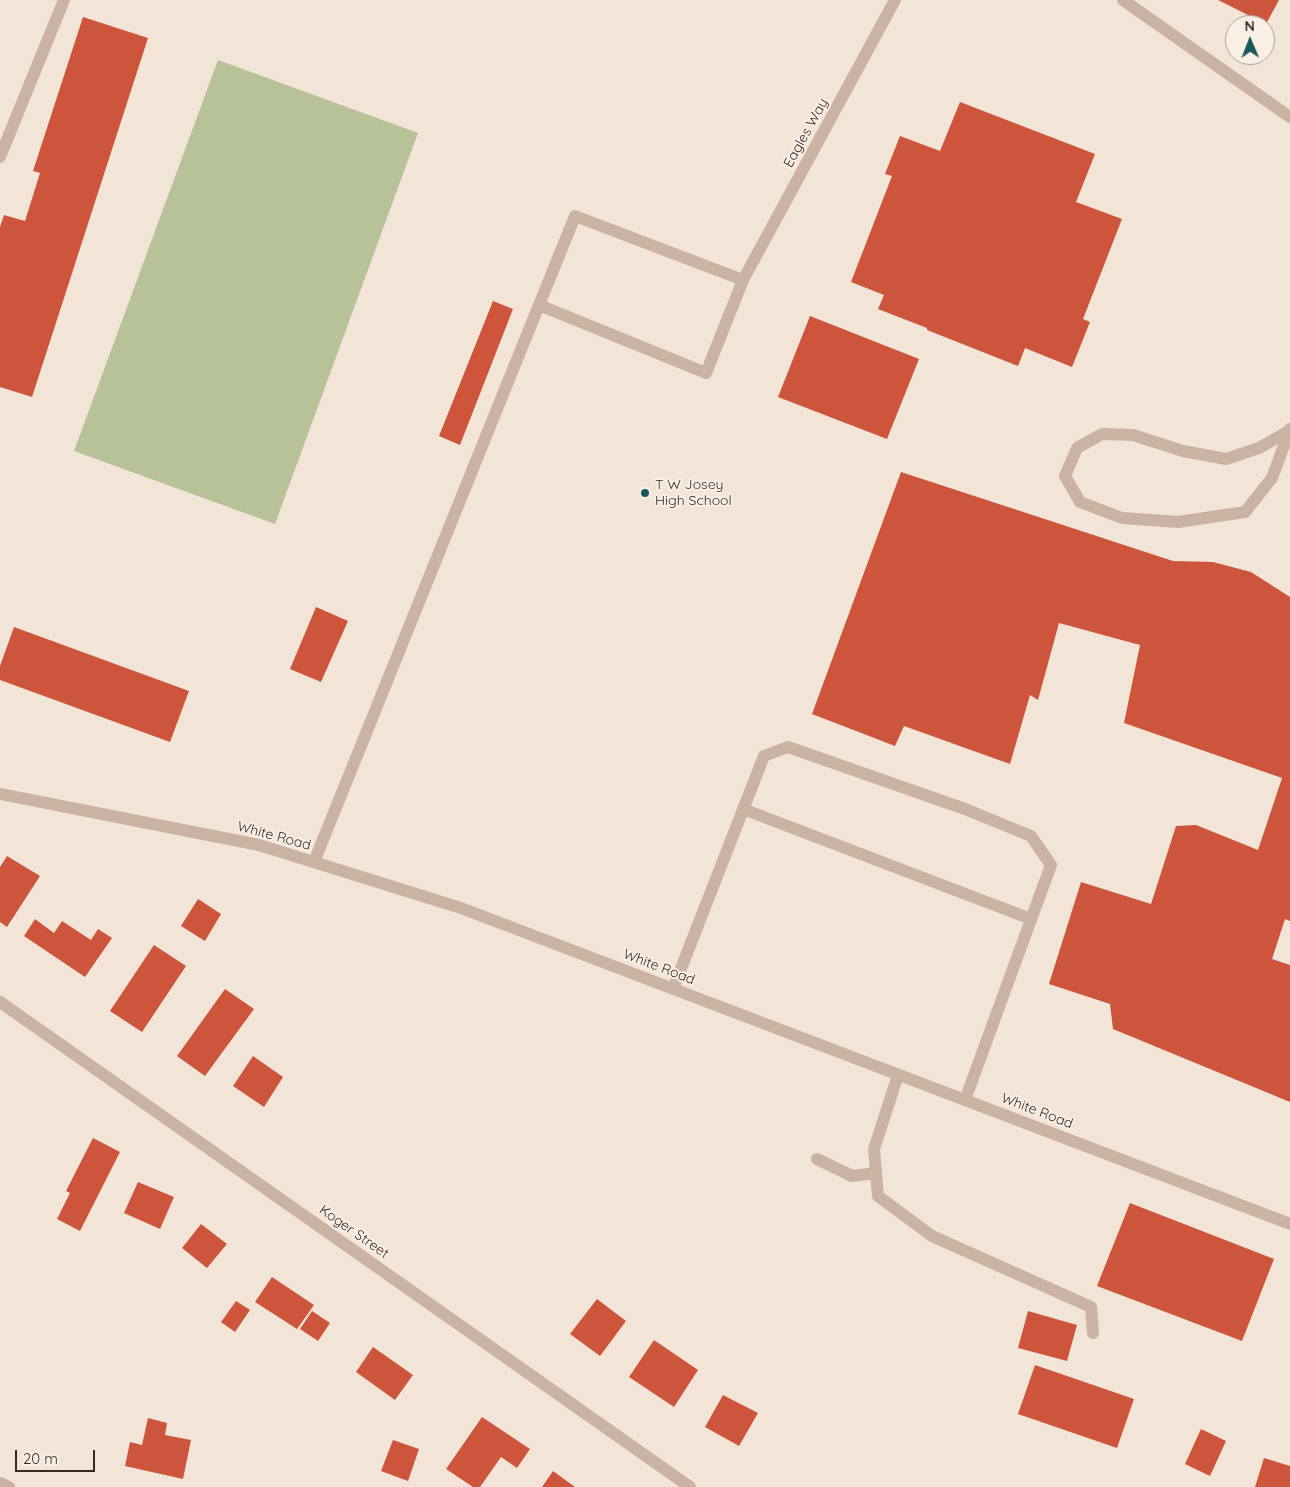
<!DOCTYPE html>
<html>
<head>
<meta charset="utf-8">
<style>
  body { margin:0 }
  #map { position:relative; width:1290px; height:1487px; overflow:hidden; background:#f3e4d8; font-family:Quicksand,sans-serif }
  canvas { display:block }
  .north { position:absolute; left:1225px; top:15px; width:50px; height:50px; box-sizing:border-box; background:#faefe5; border:1px solid #aca099; border-radius:50%; rotate:359deg; font-size:14px; font-weight:700; line-height:20px; text-align:center; color:#362a26 }
  .north::after { content:''; display:block; margin:auto; width:18px; height:22px; background:#195a59; clip-path:polygon(50% 0,100% 100%,50% 72%,0 100%) }
  .scale { position:absolute; left:15px; top:1450px; width:80px; height:22px; box-sizing:border-box; border:2px solid #362a26; border-top:0; padding-left:6px; font-size:15px; line-height:18px; white-space:nowrap; color:#362a26; -webkit-text-stroke:4px #faefe5; paint-order:stroke }
</style>
</head>
<body>
<div id="map">
<canvas width="1290" height="1487"></canvas>
<div class="north">N</div>
<div class="scale">20 m</div>
</div>
<script>
const ctx = document.querySelector('canvas').getContext('2d');
ctx.lineJoin = 'round';
function fillPath(path, color) { ctx.fillStyle = color; ctx.fill(path, 'evenodd'); }
const shape = rows => new Path2D(rows.map(r => 'M' + r).join(''));
function strokePath(path, color, width, dash) { ctx.strokeStyle = color; ctx.lineWidth = width; ctx.lineCap = dash ? 'butt' : 'round'; ctx.setLineDash(dash || []); ctx.stroke(path); }
function drawText(font, color, halo, rows, align = 'center') {
  ctx.font = font + ' Quicksand,sans-serif'; ctx.lineWidth = 4; ctx.setLineDash([]); ctx.textBaseline = 'middle'; ctx.strokeStyle = halo; ctx.fillStyle = color; for (const [text, x, y, turn = 0] of rows) {
    ctx.save(); ctx.translate(x, y); ctx.rotate((+turn || 0) * Math.PI / 180); ctx.textAlign = isNaN(turn) ? turn : align; if (halo) ctx.strokeText(text, 0, 0); ctx.fillText(text, 0, 0); ctx.restore();
  }
}
fillPath(shape([
  [218,60,418,133,275,524,74,451]
]), '#b7c298');
fillPath(shape([
  [1218,0,1279,0,1266,24],
  [83,17,148,38,32,397,0,387,0,227,4,215,25,221,40,173,33,171],
  [960,102,1095,154,1076,202,1122,219,1083,319,1090,322,1072,367,1025,348,1018,366,927,330,927,328,878,309,884,295,851,282,892,176,885,174,900,136,940,151],
  [493,301,513,309,460,445,439,436],
  [810,316,919,359,887,439,778,397],
  [901,472,1173,561,1213,562,1251,572,1290,597,1290,921,1285,919,1272,959,1290,965,1290,1102,1113,1029,1110,1004,1049,984,1081,882,1151,904,1176,826,1196,825,1258,850,1282,778,1124,723,1140,645,1059,623,1038,700,1030,695,1010,764,904,726,895,746,812,714],
  [316,607,348,621,321,682,290,669],
  [14,627,189,691,170,742,0,680,0,666],
  [7,856,40,876,7,927,0,922,0,867],
  [198,899,221,914,205,941,181,926],
  [35,919,54,933,62,921,91,940,98,929,112,938,85,977,24,936],
  [154,945,186,966,142,1032,110,1011],
  [225,989,254,1009,205,1076,177,1056],
  [253,1056,283,1077,264,1107,233,1086],
  [93,1138,120,1152,80,1231,57,1219,70,1193,66,1191],
  [138,1182,174,1197,160,1229,124,1213],
  [1130,1203,1274,1259,1242,1341,1097,1286],
  [201,1224,227,1244,207,1268,182,1248],
  [272,1277,314,1305,297,1329,255,1302],
  [597,1299,626,1321,600,1356,570,1334],
  [236,1301,250,1310,235,1332,221,1322],
  [312,1311,330,1323,318,1341,300,1329],
  [1028,1311,1077,1325,1067,1361,1018,1348],
  [654,1340,698,1370,674,1407,629,1377],
  [373,1347,413,1375,395,1400,356,1372],
  [1035,1365,1134,1399,1117,1448,1018,1414],
  [723,1395,758,1413,739,1446,705,1427],
  [482,1417,530,1449,517,1468,501,1457,480,1487,473,1487,446,1469],
  [148,1418,167,1423,165,1435,191,1440,183,1479,125,1466,130,1442,142,1445],
  [1201,1429,1226,1441,1210,1476,1185,1464],
  [393,1440,419,1449,408,1481,381,1471],
  [1264,1458,1290,1466,1290,1487,1255,1487],
  [553,1471,575,1487,542,1487]
]), '#cd553c');
strokePath(shape([
  [1123,0,1290,117],
  [0,157,64,0],
  [539,305,706,373,743,280,895,0],
  [1289,431,1259,448,1226,459,1183,451,1133,435,1102,434,1077,448,1065,476,1080,502,1122,518,1178,522,1245,512,1272,478,1290,429],
  [0,794,259,845,461,908,1290,1224],
  [743,809,1031,919],
  [314,862,575,216,743,280],
  [673,989,764,756,788,747,965,809,1031,836,1051,865,965,1100],
  [0,1002,690,1487],
  [898,1075,874,1149,878,1196,932,1236,1091,1307,1093,1333],
  [817,1159,852,1176,876,1173],
  [0,1483,9,1487]
]), '#cbb3a4', 12);
for (const [x, y, r, color] of [
  [645,493,5,"#195a59"]
]) { const dot = new Path2D(); dot.arc(x, y, r, 0, 2 * Math.PI); ctx.fillStyle = color; ctx.fill(dot); strokePath(dot, '#faefe5', 2); }
drawText('14px', '#362a26', '#faefe5', [
  ["Eagles Way",806,133,-61],
  ["White Road",274,836,15],
  ["White Road",659,967,21],
  ["White Road",1037,1111,21],
  ["Koger Street",354,1232,35]
]);
drawText('14px', '#362a26', '#faefe5', [
  ["T W Josey",655,485],
  ["High School",655,501]
], 'left');
</script>
</body>
</html>
